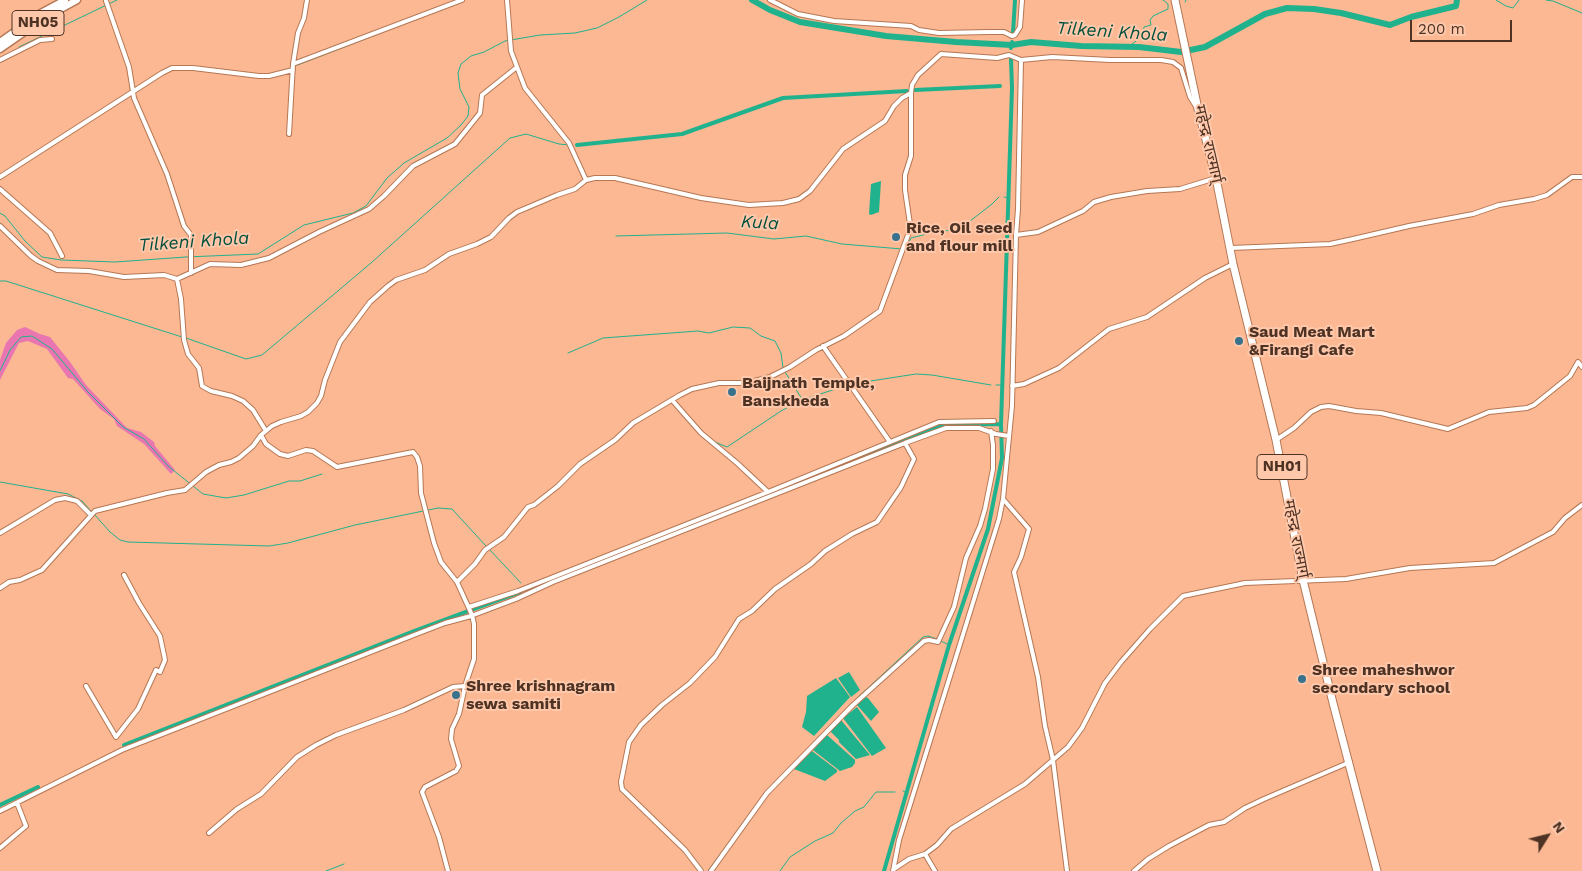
<!DOCTYPE html>
<html>
<head>
<meta charset="utf-8">
<style>
  body { margin:0 }
  #map { position:relative; width:1582px; height:871px; overflow:hidden; background:#fbb893; font-family:"Work Sans",sans-serif }
  canvas { display:block }
  .north { position:absolute; left:1522px; top:811px; width:50px; height:50px; -webkit-text-stroke:4px #ffc8ab; paint-order:stroke; rotate:54deg; font-size:14px; font-weight:700; line-height:20px; text-align:center; color:#4e3324 }
  .north::after { content:''; display:block; margin:auto; width:18px; height:22px; background:#4e3324; clip-path:polygon(50% 0,100% 100%,50% 72%,0 100%) }
  .scale { position:absolute; left:1410px; top:20px; width:102px; height:22px; box-sizing:border-box; border:2px solid #4e3324; border-top:0; padding-left:6px; font-size:15px; line-height:18px; white-space:nowrap; color:#4e3324; -webkit-text-stroke:4px #ffc8ab; paint-order:stroke }
</style>
</head>
<body>
<div id="map">
<canvas width="1582" height="871"></canvas>
<div class="north">N</div>
<div class="scale">200 m</div>
</div>
<script>
const ctx = document.querySelector('canvas').getContext('2d');
ctx.lineJoin = 'round';
function fillPath(path, color) { ctx.fillStyle = color; ctx.fill(path, 'evenodd'); }
const shape = rows => new Path2D(rows.map(r => 'M' + r).join(''));
function strokePath(path, color, width, dash) { ctx.strokeStyle = color; ctx.lineWidth = width; ctx.lineCap = dash ? 'butt' : 'round'; ctx.setLineDash(dash || []); ctx.stroke(path); }
function drawText(font, color, halo, rows, align = 'center') {
  ctx.font = font + ' "Work Sans","Noto Sans Devanagari",sans-serif'; ctx.lineWidth = 4; ctx.setLineDash([]); ctx.textBaseline = 'middle'; ctx.strokeStyle = halo; ctx.fillStyle = color; for (const [text, x, y, turn = 0] of rows) {
    ctx.save(); ctx.translate(x, y); ctx.rotate((+turn || 0) * Math.PI / 180); ctx.textAlign = isNaN(turn) ? turn : align; if (halo) ctx.strokeText(text, 0, 0); ctx.fillText(text, 0, 0); ctx.restore();
  }
}
fillPath(shape([
  [25,327,40,334,50,337,70,362,86,385,127,428,141,432,154,442,155,446,175,470,171,474,144,444,117,426,114,419,100,409,73,379,68,378,47,349,28,341,19,343,0,380,0,360,6,343,17,330]
]), '#e976b1');
fillPath(shape([
  [881,181,879,212,871,215,869,214,871,184],
  [849,672,860,690,851,697,838,678],
  [836,678,850,697,814,736,802,727,806,712,807,696],
  [865,697,868,698,879,712,871,721,857,705],
  [857,707,886,748,872,756,843,718],
  [841,720,870,755,856,759,839,742,839,740,830,731],
  [827,735,855,760,855,763,852,767,840,771,813,750],
  [812,751,837,770,837,772,825,781,794,769]
]), '#20b28d');
strokePath(shape([
  [1496,0,1506,6,1513,8,1519,0],
  [1546,0,1553,1,1582,13],
  [1185,2,1186,0],
  [19,47,117,0],
  [1128,47,1143,36,1144,27,1151,25,1150,20,1153,16,1168,9,1168,4,1163,0],
  [174,66,189,66,232,71],
  [295,66,417,19],
  [26,158,69,131],
  [1004,197,1009,198],
  [0,213,5,216,25,241,42,257,61,260,115,262,186,257,258,254,304,225,353,213,366,206,387,178,404,163,447,138,461,125,468,116,469,107,460,89,458,73,461,64,471,56,484,52,505,41,540,35,575,33,597,28,619,17,647,0],
  [616,236,727,233,774,239,806,236,842,244,902,249],
  [905,250,911,238,935,232,953,230,965,225,992,204,999,197],
  [0,281,6,281,182,337],
  [186,338,246,359,262,355,371,263,510,138,526,134,559,144,569,145],
  [568,353,603,338,698,331,709,333,733,327,750,328,761,336,775,341,781,353,783,368],
  [0,371,10,350,21,337,32,336,52,349,88,392,123,427,144,439,168,466,203,494,226,498,244,495,289,481,300,481,322,474],
  [785,372,802,399],
  [996,385,1002,385],
  [715,442,727,447,781,411,802,400,851,384,916,374,932,375,991,385],
  [0,482,68,494,82,501,91,511],
  [94,514,110,532,120,540,128,542,269,546,288,543,355,525,438,508,452,509,486,546],
  [489,549,521,583],
  [941,641,949,645],
  [903,791,908,793],
  [326,871,344,864],
  [708,871,765,792,856,699,923,637,928,636,937,639],
  [780,871,790,857,815,841,833,833,841,823,855,811,864,807,876,792,895,792]
]), '#20b28d', 1);
strokePath(shape([
  [1013,33,1015,0],
  [1011,48,1012,42],
  [915,90,1000,86],
  [577,145,682,134,783,98,907,91],
  [589,565,939,427,947,425,1001,424],
  [124,745,414,631,520,592],
  [0,805,38,787],
  [884,871,949,645,988,529,1002,458,1001,424,1012,88,1011,59]
]), '#20b28d', 4);
strokePath(shape([
  [752,0,770,10,800,22,886,36,956,42,1012,45,1031,42,1081,46,1139,47,1181,52,1205,47,1265,14,1287,8,1314,9,1341,13,1390,25,1411,17,1456,6,1457,0]
]), '#20b28d', 6);
const street = shape([
  [507,0,511,51,525,88,569,143,586,180],
  [770,0,798,14,834,21,911,26,919,30,939,33,989,32,1004,32,1012,36,1015,35,1020,27,1022,0],
  [106,1,129,67,134,98,167,174,184,226,191,235,191,273],
  [0,60,40,40,52,39],
  [293,64,462,0],
  [289,134,293,64,298,33,304,18,307,0],
  [0,177,162,73,172,68,193,68,259,76,269,76,293,70],
  [0,189,50,233,62,256],
  [0,226,31,256,38,261,57,270,89,271,124,277,164,275,177,279],
  [1016,235,1038,232,1083,211,1094,202,1111,197,1147,191,1180,189,1216,178],
  [1231,248,1330,244,1353,239,1409,226,1473,214,1499,205,1534,199,1547,195,1572,177,1582,177],
  [823,346,890,442],
  [1012,386,1024,384,1059,368,1109,329,1147,317,1205,278,1233,264],
  [672,400,701,433,737,463,768,492],
  [266,431,253,410,243,401,232,396,211,391,202,386,199,368,188,354,184,340,181,299,177,279,210,264,241,265,269,258,319,232,369,209,384,196,413,166,455,144,480,113,482,95,517,67],
  [261,435,266,444,280,454,288,456,306,450,313,451,337,467,413,452,417,457,420,466,421,493,434,543,441,562,457,582,472,615,474,624,474,659,465,686,459,714,452,729,451,739,459,766,456,771,425,787,422,792,439,837,448,871],
  [1276,440,1294,428,1311,412,1321,407,1329,406,1356,411,1381,413,1448,429,1489,412,1527,408,1534,405,1570,376,1578,362,1582,367],
  [1003,499,1029,529,1021,557,1014,572,1038,677,1045,726,1053,760,1067,871],
  [0,533,55,500,65,498,77,501,91,515],
  [457,582,475,564,485,550,504,537,528,507,534,505,558,486,580,464,615,440,633,423,680,395,692,389,719,383,746,383,770,377,790,367,816,350,844,336,880,311,908,235,910,224,905,190,905,175,911,156,911,93],
  [0,588,9,582,20,580,42,570,95,511,167,493,185,490,206,472,219,465,231,462,239,458,253,446,261,435,272,426,281,422,301,416,308,412,317,403,321,396,325,380,340,342,370,302,388,286,396,280,425,270,449,254,477,244,491,237,509,218,517,212,557,195,575,189,586,180,595,178,615,178,701,198,749,205,783,203,799,199,810,191,843,149,885,121,894,106,902,98,911,93,912,85,918,75,941,54,997,58,1009,55,1021,60,1052,57,1110,60,1161,60,1173,62,1181,68,1190,97,1195,105],
  [469,607,518,591,768,492,939,422,994,421],
  [86,686,116,737,138,709,156,670,160,672,165,660,160,636,139,603,124,575],
  [0,811,122,750,414,635,445,623,471,616,516,599,553,582,905,443,946,428,979,428,996,434,1009,436],
  [209,833,237,809,261,794,297,757,316,745,336,735,404,710,453,687,465,686],
  [0,848,26,826,17,803],
  [925,854,935,871],
  [894,869,909,859,925,854,937,845,951,829,1025,784,1068,747,1082,728,1105,683,1121,662,1150,629,1183,596,1245,583,1346,579,1410,568,1494,563,1553,532,1565,518,1582,505],
  [701,871,685,850,622,789,621,782,629,742,641,725,662,705,690,683,715,657,739,619,752,611,775,589,811,564,825,551,852,534,877,522,901,487,914,459,905,443],
  [711,871,767,793,852,706,924,641,929,640,938,642,954,607,966,558,980,526,985,509,993,469,993,445,991,431],
  [893,871,899,840,999,519,1003,499,1012,406,1016,235,1018,209,1021,60],
  [1134,871,1148,859,1169,846,1209,825,1224,822,1245,808,1264,799,1350,762]
]);
const primary = shape([
  [0,42,41,13,65,0],
  [0,49,46,17,77,0]
]);
const highway = shape([
  [1175,0,1198,109,1216,178,1233,264,1276,440,1303,580,1333,703,1377,871]
]);
strokePath(street, '#b57754', 6);
strokePath(primary, '#b57754', 9);
strokePath(highway, '#b57754', 9);
strokePath(street, '#fff', 4);
strokePath(primary, '#fff', 6);
strokePath(highway, '#fff', 7);
for (const [x, y, r, color] of [
  [896,237,5,"#39728c"],
  [1239,341,5,"#39728c"],
  [732,392,5,"#39728c"],
  [1302,679,5,"#39728c"],
  [456,695,5,"#39728c"]
]) { const dot = new Path2D(); dot.arc(x, y, r, 0, 2 * Math.PI); ctx.fillStyle = color; ctx.fill(dot); strokePath(dot, '#ffc8ab', 2); }
for (const [x, y, w] of [
  [38,23,52],
  [1282,467,50]
]) { const box = new Path2D(); box.roundRect(x - w / 2, y - 12.5, w, 25, 4); ctx.fillStyle = '#ffc8ab'; ctx.fill(box); strokePath(box, '#4e3324', 1); }
drawText('bold 15px', '#4e3324', null, [
  ["NH05",38,23],
  ["NH01",1282,467]
]);
drawText('16px', '#4e3324', '#ffc8ab', [
  ["महेन्द्र राज्मार्ग्",1208,144,77],
  ["महेन्द्र राज्मार्ग्",1296,539,79]
]);
drawText('bold 16px', '#4e3324', '#ffc8ab', [
  ["Rice, Oil seed",906,228],
  ["and flour mill",906,246],
  ["Saud Meat Mart",1249,332],
  ["&Firangi Cafe",1249,350],
  ["Baijnath Temple,",742,383],
  ["Banskheda",742,401],
  ["Shree maheshwor",1312,670],
  ["secondary school",1312,688],
  ["Shree krishnagram",466,686],
  ["sewa samiti",466,704]
], 'left');
drawText('italic 18px', '#00503d', '#ffc8ab', [
  ["Tilkeni Khola",1112,32,4],
  ["Kula",760,223,4],
  ["Tilkeni Khola",194,242,-4]
]);
</script>
</body>
</html>
